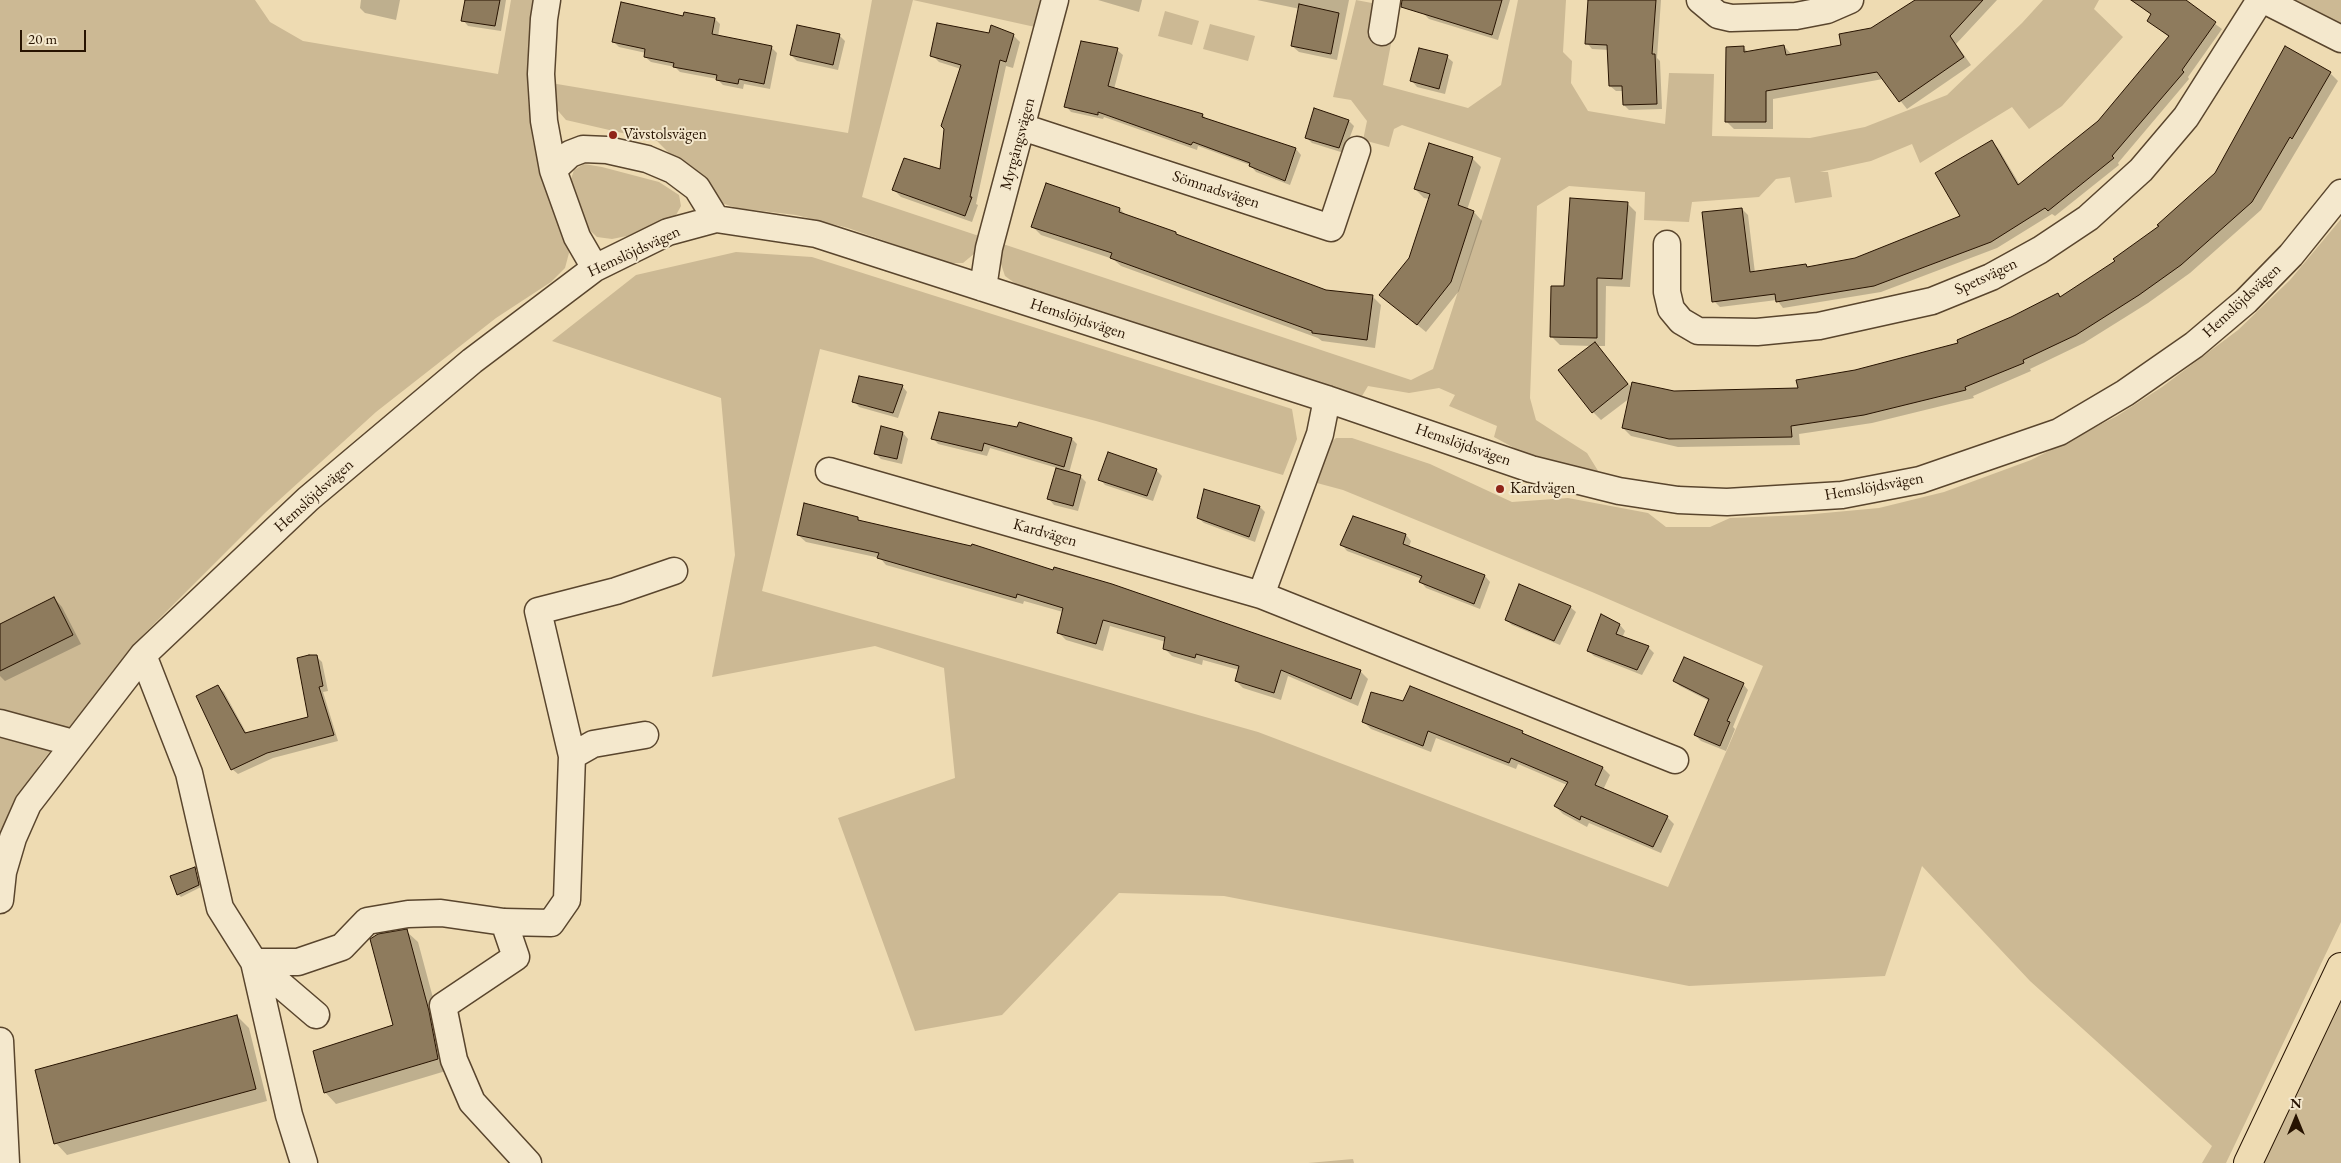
<!DOCTYPE html>
<html>
<head>
<meta charset="utf-8">
<style>
  body { margin:0 }
  #map { position:relative; width:2341px; height:1163px; overflow:hidden; background:#eedbb2; font-family:"EB Garamond",serif }
  canvas { display:block }
  .north { position:absolute; left:2271px; top:1093px; width:50px; height:50px; -webkit-text-stroke:4px #f4e8cd; paint-order:stroke; rotate:0deg; font-size:14px; font-weight:700; line-height:20px; text-align:center; color:#271301 }
  .north::after { content:''; display:block; margin:auto; width:18px; height:22px; background:#271301; clip-path:polygon(50% 0,100% 100%,50% 72%,0 100%) }
  .scale { position:absolute; left:20px; top:30px; width:66px; height:22px; box-sizing:border-box; border:2px solid #271301; border-top:0; padding-left:6px; font-size:15px; line-height:18px; white-space:nowrap; color:#271301; -webkit-text-stroke:4px #f4e8cd; paint-order:stroke }
</style>
</head>
<body>
<div id="map">
<canvas width="2341" height="1163"></canvas>
<div class="north">N</div>
<div class="scale">20 m</div>
</div>
<script>
const ctx = document.querySelector('canvas').getContext('2d');
ctx.lineJoin = 'round';
function fillPath(path, color) { ctx.fillStyle = color; ctx.fill(path, 'evenodd'); }
const shape = rows => new Path2D(rows.map(r => 'M' + r).join(''));
function strokePath(path, color, width, dash) { ctx.strokeStyle = color; ctx.lineWidth = width; ctx.lineCap = dash ? 'butt' : 'round'; ctx.setLineDash(dash || []); ctx.stroke(path); }
function drawText(font, color, halo, rows, align = 'center') {
  ctx.font = font + ' "EB Garamond",serif'; ctx.lineWidth = 4; ctx.setLineDash([]); ctx.textBaseline = 'middle'; ctx.strokeStyle = halo; ctx.fillStyle = color; for (const [text, x, y, turn = 0] of rows) {
    ctx.save(); ctx.translate(x, y); ctx.rotate((+turn || 0) * Math.PI / 180); ctx.textAlign = isNaN(turn) ? turn : align; if (halo) ctx.strokeText(text, 0, 0); ctx.fillText(text, 0, 0); ctx.restore();
  }
}
fillPath(shape([
  [0,0,255,0,270,22,303,41,498,74,511,0,536,0,527,67,528,100,533,142,566,234,569,253,565,268,551,282,496,318,376,412,266,512,143,635,40,764,2,831,0,840],
  [872,0,1041,0,1035,27,913,0,862,197,982,237,975,253,963,263,948,263,848,228,796,215,737,208,718,202,657,141,566,120,553,105,551,83,848,133],
  [1356,0,1398,8,1383,85,1468,108,1501,85,1518,0,1566,0,1563,52,1572,61,1571,83,1588,111,1665,124,1669,73,1714,74,1712,136,1810,138,1865,127,1947,95,2022,23,2043,0,2099,0,2094,9,2123,37,2062,106,2029,129,2012,107,1920,163,1912,144,1871,161,1820,172,1828,172,1832,197,1795,203,1790,177,1776,179,1759,197,1692,202,1689,222,1644,220,1645,192,1569,186,1537,206,1530,398,1536,420,1587,453,1600,474,1529,456,1494,437,1497,426,1449,406,1455,395,1439,388,1409,393,1368,386,1362,396,1016,284,1005,276,1000,261,1003,244,1411,380,1433,369,1501,158,1402,125,1394,129,1389,147,1363,140,1367,121,1351,100,1333,97],
  [2291,0,2341,0,2341,25],
  [1165,11,1199,21,1192,45,1158,36],
  [1210,24,1255,36,1248,61,1203,49],
  [584,164,602,167,659,182,679,195,681,206,676,215,627,236,612,239,597,237,582,223,570,182,574,170],
  [2341,219,2341,922,2226,1163,2202,1163,2212,1146,2030,981,1922,866,1885,976,1689,986,1224,896,1119,893,1002,1015,915,1031,838,818,955,778,944,668,875,646,712,677,735,555,721,398,552,341,636,275,736,252,812,257,1292,409,1297,439,1283,475,1096,421,820,349,762,591,1258,732,1668,887,1763,666,1592,592,1343,490,1317,483,1327,446,1336,438,1352,438,1430,464,1512,502,1568,498,1648,513,1666,527,1710,527,1730,518,1803,515,1879,508,1944,492,2031,460,2117,416,2162,387,2238,330,2290,280],
  [2341,993,2341,1163,2264,1163,2295,1089],
  [1353,1159,1354,1163,1308,1163]
]), '#ccb994');
fillPath(shape([
  [361,0,400,0,396,20,365,13,360,8],
  [466,0,506,0,501,31,468,26,463,20],
  [1098,0,1142,0,1139,12],
  [1257,0,1349,0,1337,60,1299,52,1292,46,1300,9],
  [1427,0,1510,0,1498,40,1429,19,1423,13],
  [1589,0,1661,0,1657,58,1660,61,1662,109,1629,110,1624,105,1623,91,1616,91,1610,86,1609,50,1592,49,1587,43],
  [1923,0,1997,0,1956,44,1971,65,1907,109,1883,79,1773,99,1773,129,1734,129,1727,122,1743,47,1749,53,1784,46,1792,55,1843,46],
  [2131,0,2183,0,2222,29,2188,77,2189,79,2118,163,2119,165,2055,216,2052,214,1997,248,1881,292,1783,308,1777,300,1720,307,1714,301,1742,209,1748,215,1755,273,1806,265,1809,268,1855,259,1962,217,1992,142,1998,148,2020,185,2099,122,2169,37,2148,21,2152,15],
  [684,17,715,19,720,24,718,37,771,47,777,53,770,89,744,84,743,89,723,85,717,79,680,72,675,67,651,62,645,57,646,53,619,47,613,41],
  [990,34,1013,35,1020,42,1013,68,1006,66,976,204,978,205,972,222,901,197,894,190,941,171,961,69,939,62,932,55],
  [839,35,845,41,838,70,797,61,791,55],
  [1117,50,1123,55,1114,89,1203,115,1208,121,1296,149,1301,155,1290,185,1256,172,1250,165,1198,146,1197,150,1104,117,1103,119,1071,112,1066,106],
  [1447,57,1453,62,1445,94,1417,87,1412,81],
  [2330,73,2338,81,2261,210,2190,273,2148,303,2084,343,2030,369,2031,371,1973,396,1974,398,1872,423,1799,434,1800,445,1678,447,1631,436,1623,428,1630,398,1601,420,1593,412,1592,346,1560,345,1552,337,1565,287,1627,203,1636,212,1630,287,1606,286,1605,346,1597,346,1632,388,1674,392,1799,390,1855,372,1960,344,2058,295,2061,298,2116,262,2161,227],
  [1349,121,1354,126,1344,153,1312,143,1306,137],
  [1472,158,1481,167,1467,210,1474,212,1482,221,1459,291,1426,332,1381,295,1410,258,1429,199,1424,198,1415,189],
  [1120,209,1127,216,1326,291,1372,296,1381,305,1375,348,1322,341,1318,338,1121,266,1113,259,1041,235,1033,227],
  [902,386,907,392,898,418,859,407,854,401],
  [1018,428,1072,439,1077,444,1069,473,1080,476,1086,482,1078,511,1054,505,1049,499,1057,468,990,448,987,456,938,444,933,438],
  [903,433,908,439,902,464,881,459,875,453],
  [1156,470,1162,476,1153,501,1105,485,1100,479],
  [1205,490,1260,507,1265,512,1255,542,1204,523,1198,518],
  [857,518,861,522,1360,671,1368,679,1358,706,1288,676,1281,700,1243,688,1236,681,1239,670,1203,660,1202,665,1172,656,1165,649,1166,642,1110,626,1103,651,1066,640,1059,633,1063,612,1024,601,1023,604,886,565,880,558,806,542,798,535],
  [1353,518,1406,535,1411,541,1409,547,1485,576,1490,582,1480,609,1426,588,1421,582,1422,579,1347,551,1342,545],
  [54,598,62,607,81,644,5,681,0,676,0,626],
  [1570,607,1576,612,1560,645,1512,625,1506,620],
  [1620,625,1625,631,1622,638,1648,647,1654,653,1642,675,1594,656,1588,650],
  [316,656,322,662,328,691,323,692,338,741,273,758,238,774,232,769,218,686,224,692,247,734,310,718],
  [1674,681,1743,684,1748,690,1733,727,1735,729,1726,751,1701,741,1695,735,1709,701,1680,686],
  [1364,722,1522,732,1527,736,1603,768,1610,775,1603,790,1667,817,1674,824,1661,853,1589,823,1587,827,1563,814,1555,806,1567,785,1518,764,1516,769,1436,738,1431,752,1371,729],
  [195,868,201,887,181,897,178,894],
  [406,931,418,942,440,1024,449,1070,336,1104,325,1092,395,1026],
  [237,1016,249,1028,267,1101,67,1155,56,1143]
]), '#0003');
const building = shape([
  [465,0,500,0,495,26,461,21,465,0],
  [1402,0,1502,0,1492,35,1401,7,1402,0],
  [1588,0,1656,0,1652,54,1655,54,1657,104,1623,105,1622,86,1609,86,1607,45,1585,44,1588,0],
  [1915,0,1983,0,1950,36,1964,57,1899,102,1877,72,1766,91,1766,122,1725,122,1726,47,1744,46,1744,52,1784,45,1786,55,1841,45,1839,34,1871,28,1915,0],
  [2131,0,2186,0,2216,22,2182,70,2184,72,2112,156,2114,158,2048,211,2045,208,1991,242,1874,286,1776,302,1775,294,1712,302,1702,212,1742,208,1750,272,1806,264,1807,267,1855,258,1960,216,1935,173,1992,140,2018,185,2098,121,2169,36,2147,21,2151,14,2131,0],
  [621,2,683,16,684,12,715,18,712,34,772,46,764,84,739,79,738,84,716,80,717,75,673,67,674,63,644,57,645,49,612,42,621,2],
  [1299,4,1339,13,1331,54,1291,46,1299,4],
  [937,23,989,33,991,25,1014,34,1006,62,1000,60,970,197,972,197,965,216,892,190,904,158,940,169,944,129,941,126,961,65,930,56,937,23],
  [797,25,840,34,833,65,790,55,797,25],
  [1081,41,1118,48,1108,86,1203,114,1202,117,1296,148,1285,181,1249,166,1250,163,1193,142,1191,145,1098,112,1098,115,1064,107,1081,41],
  [2285,46,2331,72,2292,139,2290,137,2252,202,2181,265,2139,295,2076,335,2023,360,2024,363,1965,387,1966,390,1864,415,1791,426,1792,437,1669,439,1622,428,1632,382,1674,391,1798,388,1796,380,1855,370,1958,343,1957,340,2011,317,2058,293,2060,297,2115,261,2113,259,2159,226,2157,225,2215,173,2285,46],
  [1419,48,1448,55,1439,89,1410,81,1419,48],
  [1314,108,1349,120,1339,148,1305,138,1314,108],
  [1429,143,1473,157,1458,205,1474,211,1451,282,1417,325,1379,295,1409,258,1430,194,1414,189,1429,143],
  [1046,183,1120,208,1119,212,1176,232,1176,234,1326,290,1373,295,1367,340,1312,333,1312,331,1110,258,1112,253,1031,227,1046,183],
  [1570,198,1628,202,1622,279,1597,278,1597,338,1550,337,1551,286,1564,286,1570,198],
  [1595,342,1628,384,1592,413,1558,370,1595,342],
  [859,376,903,385,893,413,852,402,859,376],
  [939,412,1017,427,1019,422,1072,438,1064,467,984,443,982,451,931,439,939,412],
  [881,426,903,432,897,459,874,454,881,426],
  [1108,452,1157,469,1147,496,1098,480,1108,452],
  [1056,468,1081,475,1073,506,1047,499,1056,468],
  [1204,489,1260,506,1249,537,1197,518,1204,489],
  [804,503,858,517,858,520,971,546,972,544,1053,570,1054,567,1112,584,1361,670,1351,699,1281,670,1274,693,1235,681,1239,666,1196,654,1195,658,1163,649,1165,637,1103,620,1096,644,1057,633,1063,608,1017,594,1016,598,877,558,879,553,797,535,804,503],
  [1353,516,1406,534,1403,544,1485,575,1474,604,1419,582,1422,576,1340,545,1353,516],
  [1519,584,1571,606,1554,641,1505,620,1519,584],
  [54,597,73,635,0,671,0,624,54,597],
  [1601,614,1620,624,1616,634,1649,646,1637,670,1587,651,1601,614],
  [309,655,317,655,323,686,319,687,334,735,267,753,231,770,196,696,218,685,245,733,308,717,297,658,309,655],
  [1684,657,1744,683,1727,721,1730,722,1720,746,1694,735,1709,699,1673,681,1684,657],
  [1410,686,1523,731,1522,733,1603,767,1595,785,1668,816,1653,847,1581,816,1580,820,1554,806,1568,782,1511,758,1509,763,1428,731,1423,746,1362,722,1371,692,1403,701,1410,686],
  [195,867,199,885,177,895,170,876,195,867],
  [407,929,429,1011,438,1059,324,1093,313,1051,393,1025,370,939,378,934,407,929],
  [237,1015,256,1089,54,1144,35,1070,237,1015]
]);
fillPath(building, '#8e7b5d');
strokePath(building, '#271301', 1);
const minor = shape([
  [547,0,544,19,541,74,544,121,553,170,577,237,595,268],
  [1700,0,1718,15,1731,18,1796,16,1827,10,1850,0],
  [2264,0,2341,39],
  [1382,32,1387,0],
  [1022,127,1331,228,1357,150],
  [553,170,570,154,583,149,607,150,647,159,673,170,697,188,716,219],
  [1667,244,1667,292,1671,309,1681,321,1698,331,1757,332,1819,326,1932,301,1991,277,2040,250,2088,218,2141,170,2186,117,2260,0],
  [983,288,989,248,1055,0],
  [829,471,1261,595,1675,760],
  [1261,595,1320,434,1327,399],
  [143,655,189,773,220,908,254,962,316,1015],
  [0,723,73,743],
  [572,756,593,744,645,735],
  [0,900,3,872,13,838,28,804,143,655,308,499,472,361,595,268,668,232,716,219,816,234,1327,399,1531,469,1619,491,1678,500,1727,502,1842,495,1920,480,2059,432,2125,393,2194,345,2246,301,2291,255,2341,193],
  [504,922,516,957,443,1006,454,1060,472,1102,528,1163],
  [0,1041,6,1163],
  [304,1163,289,1115,254,962,298,962,342,947,367,921,408,914,441,913,504,922,551,923,567,900,572,756,538,611,616,591,674,571]
]);
const major = shape([
  [2248,1163,2341,967]
]);
strokePath(minor, '#59452d', 29);
strokePath(major, '#271301', 30);
strokePath(minor, '#f4e8cd', 26);
strokePath(major, '#eedbb2', 28);
for (const [x, y, r, color] of [
  [613,135,5,"#8f2418"],
  [1500,489,5,"#8f2418"]
]) { const dot = new Path2D(); dot.arc(x, y, r, 0, 2 * Math.PI); ctx.fillStyle = color; ctx.fill(dot); strokePath(dot, '#f4e8cd', 2); }
drawText('16px', '#271301', '#f4e8cd', [
  ["Vävstolsvägen",623,135],
  ["Kardvägen",1510,489]
], 'left');
drawText('16px', '#271301', '#f4e8cd', [
  ["Myrgångsvägen",1018,144,-75],
  ["Sömnadsvägen",1216,190,18],
  ["Hemslöjdsvägen",634,252,-25],
  ["Spetsvägen",1986,277,-25],
  ["Hemslöjdsvägen",2242,301,-43],
  ["Hemslöjdsvägen",1078,319,18],
  ["Hemslöjdsvägen",1463,445,19],
  ["Hemslöjdsvägen",1874,487,-10],
  ["Hemslöjdsvägen",314,496,-42],
  ["Kardvägen",1045,533,16]
]);
</script>
</body>
</html>
